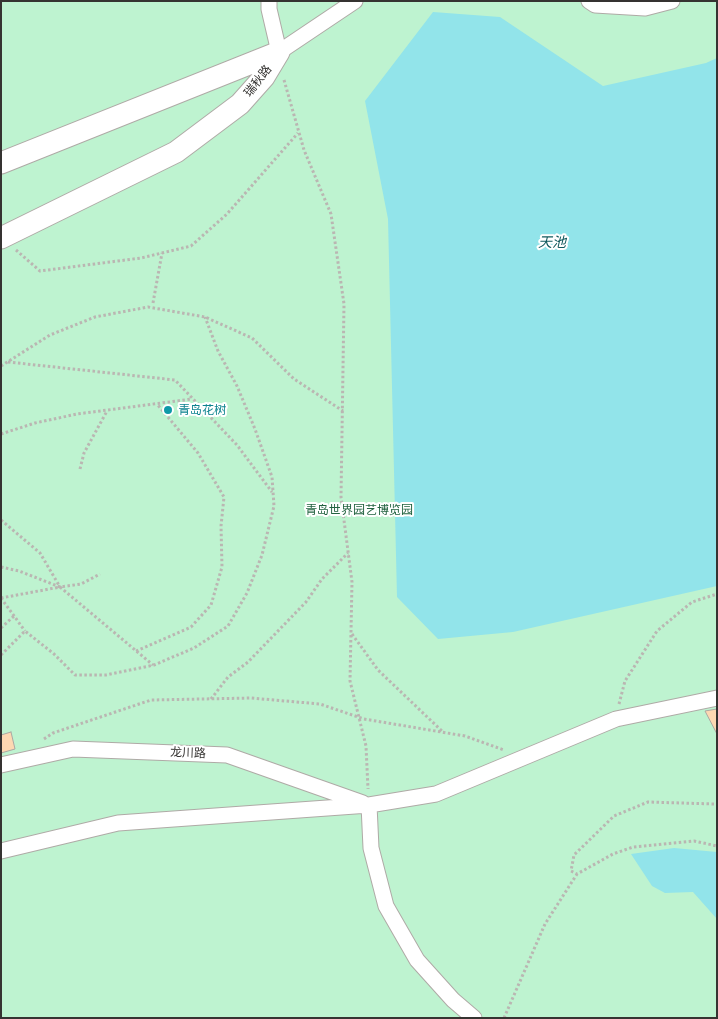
<!DOCTYPE html>
<html>
<head>
<meta charset="utf-8">
<style>
  body { margin:0 }
  #map { position:relative; width:718px; height:1019px; overflow:hidden; background:#fbf6f1; font-family:"Public Sans",sans-serif }
  canvas { display:block }
  .frame { position:absolute; inset:0; border:2px solid #353331; pointer-events:none }
</style>
</head>
<body>
<div id="map">
<canvas width="718" height="1019"></canvas>
<div class="frame"></div>
</div>
<script>
const ctx = document.querySelector('canvas').getContext('2d');
ctx.lineJoin = 'round';
function fillPath(path, color) { ctx.fillStyle = color; ctx.fill(path, 'evenodd'); }
const shape = rows => new Path2D(rows.map(r => 'M' + r).join(''));
function strokePath(path, color, width, dash) { ctx.strokeStyle = color; ctx.lineWidth = width; ctx.lineCap = dash ? 'butt' : 'round'; ctx.setLineDash(dash || []); ctx.stroke(path); }
function drawText(font, color, halo, rows, align = 'center') {
  ctx.font = font + ' "Public Sans","Noto Sans SC",sans-serif'; ctx.lineWidth = 4; ctx.setLineDash([]); ctx.textBaseline = 'middle'; ctx.strokeStyle = halo; ctx.fillStyle = color; for (const [text, x, y, turn = 0] of rows) {
    ctx.save(); ctx.translate(x, y); ctx.rotate((+turn || 0) * Math.PI / 180); ctx.textAlign = isNaN(turn) ? turn : align; if (halo) ctx.strokeText(text, 0, 0); ctx.fillText(text, 0, 0); ctx.restore();
  }
}
fillPath(shape([
  [1,1,717,1,717,1018,1,1018]
]), '#bef3d0');
fillPath(shape([
  [433,12,500,17,603,86,706,63,717,58,717,586,513,632,438,639,397,597,388,219,365,101],
  [674,848,717,852,717,919,693,892,665,893,652,886,631,854]
]), '#92e4ea');
const building = shape([
  [717,709,717,734,705,711,717,709],
  [11,732,15,749,1,753,1,735,11,732]
]);
fillPath(building, '#fdd8b2');
strokePath(building, '#aca8a3', 1);
const street = shape([
  [269,1,269,9,279,52,355,1],
  [589,1,595,5,645,8,672,1],
  [1,765,73,749,227,755,363,803],
  [369,805,371,848,386,906,417,960,453,1000,474,1018],
  [1,851,118,823,369,805,436,794,616,719,717,698]
]);
const secondary = shape([
  [1,163,279,52],
  [1,238,176,152,240,104,264,77,279,52]
]);
strokePath(street, '#afaaa6', 17);
strokePath(secondary, '#afaaa6', 23);
strokePath(shape([
  [284,80,304,150,331,214,344,304,341,497,352,582,350,681,366,746,368,789],
  [16,250,40,271,141,258,191,246,227,214,298,133],
  [153,303,162,253],
  [8,362,175,380,237,445,272,492],
  [1,366,50,335,95,317,148,307,205,317,252,338,294,379,343,411],
  [1,434,35,423,77,414,192,399],
  [80,469,84,453,107,411],
  [1,520,40,553,60,587],
  [1,567,19,571,60,587,81,584,100,574],
  [1,598,60,587,153,665],
  [1,598,25,631],
  [1,628,14,616],
  [352,634,378,670,444,733],
  [136,651,191,627,211,605,222,567,221,526,224,497,198,453,157,404],
  [1,655,25,631,54,654,75,675,106,675,154,665,194,648,228,626,247,593,262,555,274,506,272,477,255,429,237,386,218,351,205,317],
  [211,699,228,677,248,662,306,602,322,579,348,553],
  [619,704,625,681,657,631,692,602,717,594],
  [44,739,53,733,151,700,251,698,320,704,364,719,465,736,504,750],
  [714,804,648,802,614,816,574,855,571,871,577,874,613,854,633,847,694,841,717,846],
  [504,1018,545,924,577,874]
]), '#bab6b2', 3, [2.5, 2.5]);
strokePath(street, '#fff', 15);
strokePath(secondary, '#fff', 21);
for (const [x, y, r, color] of [
  [168,410,5,"#0f9aa8"]
]) { const dot = new Path2D(); dot.arc(x, y, r, 0, 2 * Math.PI); ctx.fillStyle = color; ctx.fill(dot); strokePath(dot, '#fff', 2); }
drawText('12px', '#353331', '#fff', [
  ["瑞秋路",258,81,-52],
  ["龙川路",188,753,2]
]);
drawText('12px', '#0d838f', '#fff', [
  ["青岛花树",178,410]
], 'left');
drawText('12px', '#226340', '#fff', [
  ["青岛世界园艺博览园",359,510]
]);
drawText('italic 14px', '#11595d', '#fff', [
  ["天池",552,243]
]);
</script>
</body>
</html>
